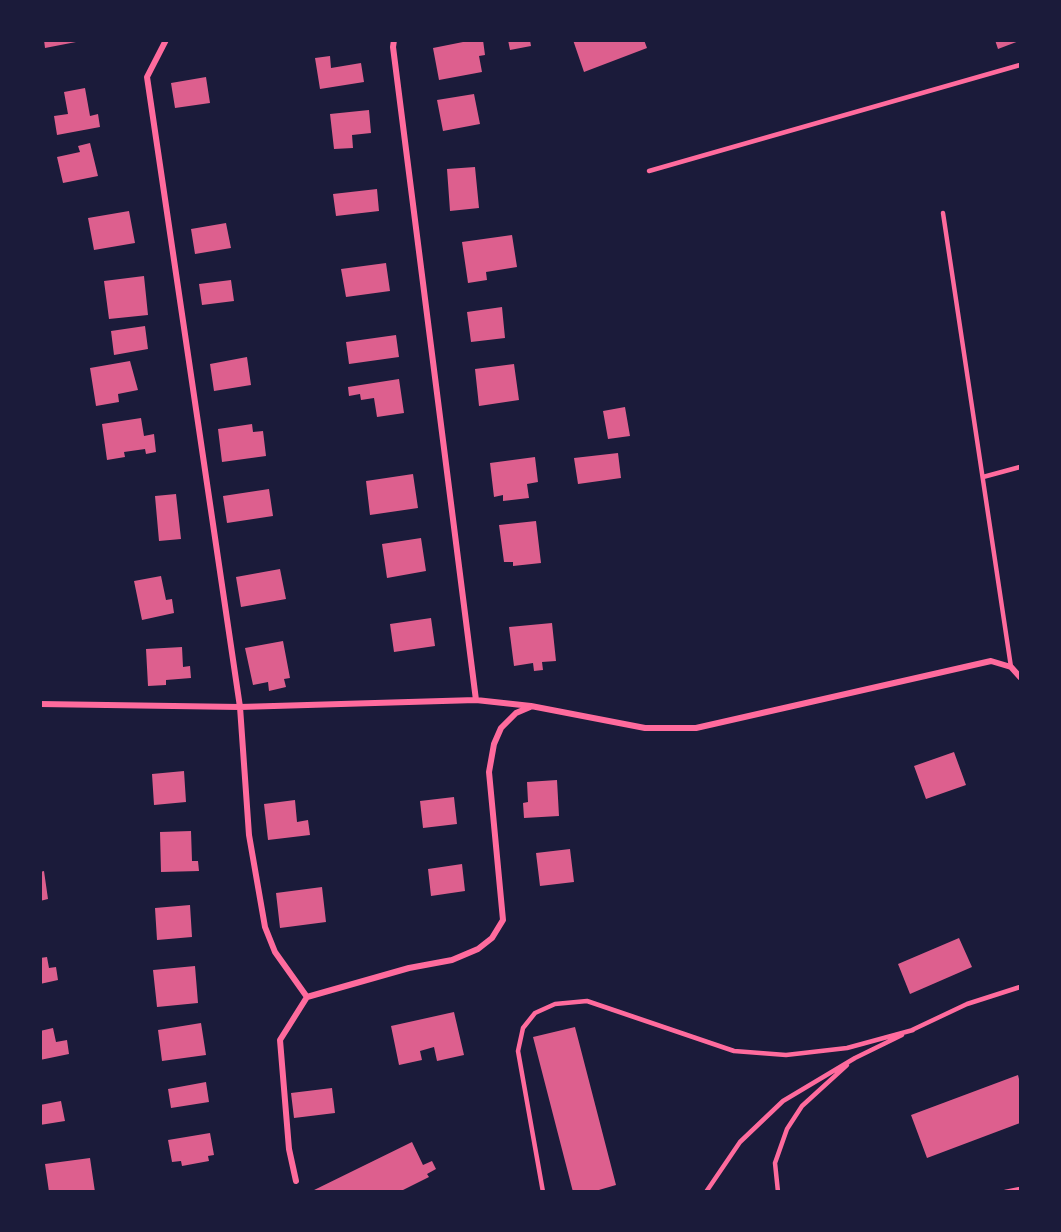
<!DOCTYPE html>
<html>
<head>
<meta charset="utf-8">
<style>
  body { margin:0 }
  #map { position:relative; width:1061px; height:1232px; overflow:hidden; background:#1b1b3a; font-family:"Sofia Sans Condensed",sans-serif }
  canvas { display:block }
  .frame { position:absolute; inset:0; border:42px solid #1b1b3a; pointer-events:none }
</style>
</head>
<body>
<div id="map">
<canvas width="1061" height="1232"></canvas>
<div class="frame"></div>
</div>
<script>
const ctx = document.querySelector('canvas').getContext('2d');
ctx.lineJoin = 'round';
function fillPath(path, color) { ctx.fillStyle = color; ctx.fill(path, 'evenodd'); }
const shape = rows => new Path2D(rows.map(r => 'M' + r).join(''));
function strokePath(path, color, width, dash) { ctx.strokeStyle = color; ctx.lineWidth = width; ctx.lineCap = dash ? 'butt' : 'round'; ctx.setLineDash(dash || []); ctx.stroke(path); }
fillPath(shape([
  [44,40,76,40,76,42,45,48],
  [473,40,483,40,485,55,479,56,482,72,439,80,433,48],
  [508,40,530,40,531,46,510,50],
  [573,40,644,40,647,48,584,72],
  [995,40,1019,40,1019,41,998,49],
  [330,56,331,68,361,63,364,82,320,89,315,58],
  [206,77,210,103,175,108,171,83],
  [85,88,90,116,98,114,100,127,57,135,54,116,68,114,64,92],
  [474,94,480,124,443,131,437,100],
  [369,110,371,133,352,135,353,148,334,149,330,114],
  [90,143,98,176,63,183,57,157,80,152,78,146],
  [475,167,479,208,450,211,447,169],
  [377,189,379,211,336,216,333,194],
  [129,211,135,243,94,250,88,218],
  [226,223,231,248,195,254,191,229],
  [512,235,517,267,486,272,487,280,468,283,462,242],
  [386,263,390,291,346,297,341,269],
  [144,276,148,315,109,319,104,281],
  [231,280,234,301,202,305,199,284],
  [502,307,505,338,471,342,467,312],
  [145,326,148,349,114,355,111,331],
  [396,335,399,357,349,364,346,342],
  [247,357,251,385,214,391,210,364],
  [130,361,138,390,118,394,119,402,96,406,90,368],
  [514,364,519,400,479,406,475,369],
  [399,379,404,413,377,417,374,398,361,400,360,394,349,396,348,387],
  [625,407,630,436,608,439,603,411],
  [141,418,144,436,154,434,156,452,146,454,145,449,124,452,125,457,107,460,102,424],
  [252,424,253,432,263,431,266,456,222,462,218,429],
  [618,453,621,478,578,484,574,458],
  [535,457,538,482,527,484,529,498,503,501,503,495,494,497,490,463],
  [413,474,418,508,370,515,366,481],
  [269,489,273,516,227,523,223,496],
  [176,494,181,539,159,541,155,496],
  [536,521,541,563,513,566,513,562,504,562,499,525],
  [421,538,426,571,387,578,382,544],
  [280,569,286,599,241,607,236,577],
  [161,576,166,600,172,599,174,613,142,620,134,581],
  [431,618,435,646,394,652,390,624],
  [552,623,556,661,542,662,543,670,534,671,533,663,514,666,509,627],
  [283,641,290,678,284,679,286,687,269,691,268,682,253,685,245,648],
  [182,647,183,667,190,666,191,678,166,680,166,685,148,686,146,649],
  [954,752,966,785,926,799,914,766],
  [184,771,186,802,154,805,152,774],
  [557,780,559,816,524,818,523,803,528,802,527,782],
  [454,797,457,824,423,828,420,801],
  [295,800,297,822,308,820,310,835,268,840,264,804],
  [191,831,192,861,198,861,199,871,161,872,160,832],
  [570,849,574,882,540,886,536,853],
  [462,864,465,891,431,896,428,869],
  [44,871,48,899,40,901,40,872],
  [322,887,326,922,280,928,276,893],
  [190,905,192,937,157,940,155,908],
  [959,938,972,967,910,994,898,964],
  [47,957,49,968,56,967,58,980,40,984,40,958],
  [195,966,198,1003,157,1007,153,970],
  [454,1012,464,1055,437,1061,434,1047,420,1051,422,1060,399,1065,391,1026],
  [201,1023,206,1055,162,1061,158,1030],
  [575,1027,616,1185,592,1192,573,1192,533,1037],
  [53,1028,56,1042,67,1040,69,1054,40,1060,40,1031],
  [1018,1075,1020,1083,1020,1123,927,1158,911,1115],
  [206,1082,209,1102,171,1108,168,1089],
  [332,1088,335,1113,294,1118,291,1093],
  [61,1101,65,1121,40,1125,40,1105],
  [210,1133,214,1155,208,1156,209,1161,182,1166,181,1161,172,1162,168,1140],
  [412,1142,423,1165,432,1161,436,1169,427,1174,429,1177,399,1192,310,1192],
  [90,1158,95,1192,49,1192,45,1164]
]), '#dd5f8e');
strokePath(shape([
  [649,171,1020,65],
  [943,213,1011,667],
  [983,477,1020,467],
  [912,1030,967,1004,1020,987],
  [543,1192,518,1051,523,1028,535,1013,555,1004,587,1001,734,1051,786,1055,847,1048,913,1030],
  [706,1192,740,1142,783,1101,855,1058,902,1035],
  [778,1192,775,1163,787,1129,802,1106,847,1065],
  [1005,1192,1020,1189]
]), '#ff6b9d', 4.5);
strokePath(shape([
  [166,40,147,77,240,707,249,835,265,927,275,952,307,997],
  [394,40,393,47,476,700],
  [40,704,240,707,476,700,531,706,645,728,696,728,991,661,1011,667,1020,677],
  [296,1181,289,1149,280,1040,307,997,409,968,452,960,478,949,492,938,503,920,489,772,494,744,501,728,516,713,530,707]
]), '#ff6b9d', 6);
</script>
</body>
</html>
